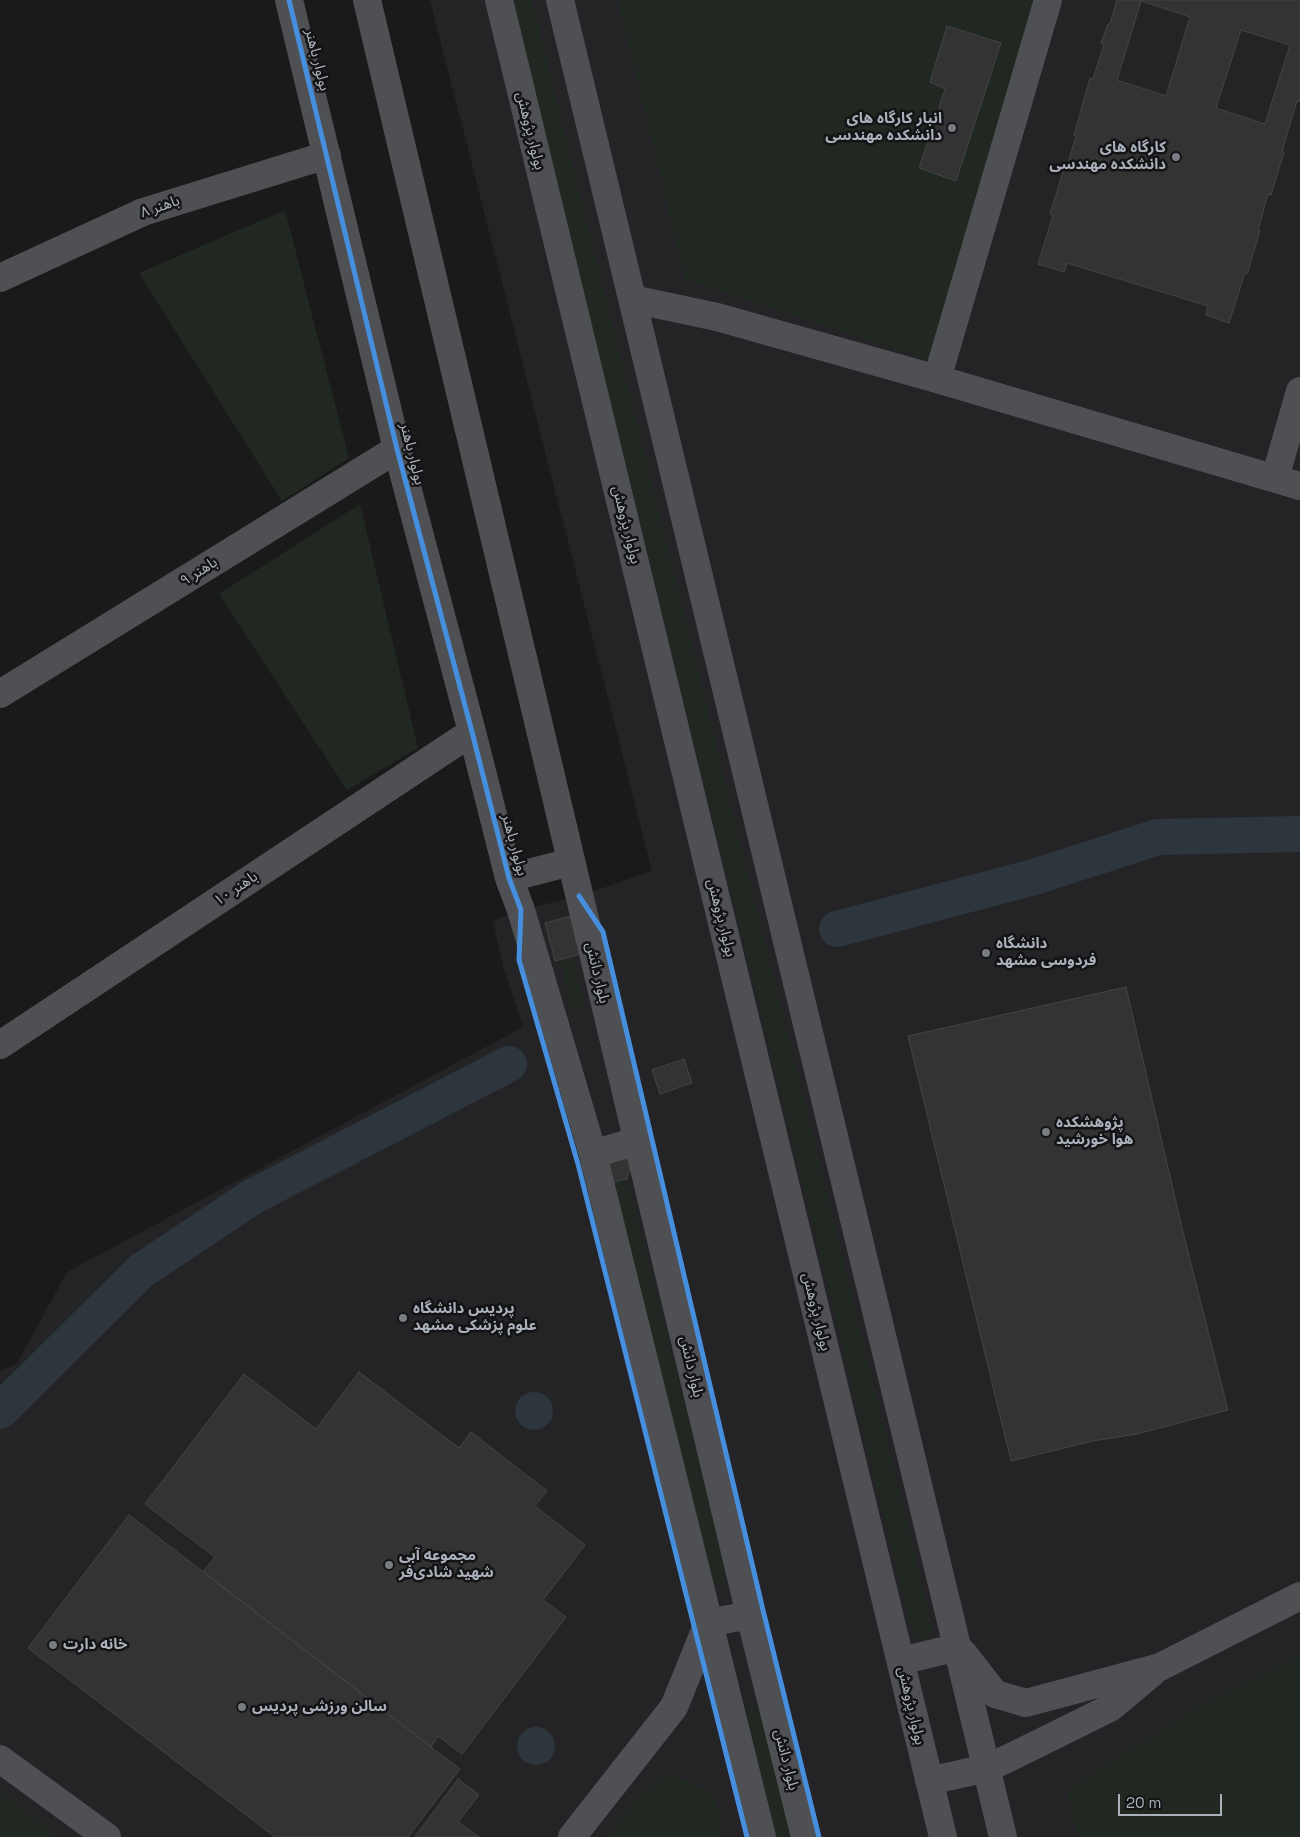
<!DOCTYPE html>
<html>
<head>
<meta charset="utf-8">
<style>
  body { margin:0 }
  #map { position:relative; width:1300px; height:1837px; overflow:hidden; background:#1a1a1a; font-family:"Space Grotesk",sans-serif }
  canvas { display:block }
  .scale { position:absolute; left:1118px; top:1794px; width:104px; height:22px; box-sizing:border-box; border:2px solid #abb1bb; border-top:0; padding-left:6px; font-size:15px; line-height:18px; white-space:nowrap; color:#abb1bb; -webkit-text-stroke:4px #141417; paint-order:stroke }
</style>
</head>
<body>
<div id="map">
<canvas width="1300" height="1837"></canvas>
<div class="scale">20 m</div>
</div>
<script>
const ctx = document.querySelector('canvas').getContext('2d');
ctx.lineJoin = 'round';
function fillPath(path, color) { ctx.fillStyle = color; ctx.fill(path, 'evenodd'); }
const shape = rows => new Path2D(rows.map(r => 'M' + r).join(''));
function strokePath(path, color, width, dash) { ctx.strokeStyle = color; ctx.lineWidth = width; ctx.lineCap = dash ? 'butt' : 'round'; ctx.setLineDash(dash || []); ctx.stroke(path); }
function drawText(font, color, halo, rows, align = 'center') {
  ctx.font = font + ' "Space Grotesk","Noto Sans Arabic",sans-serif'; ctx.lineWidth = 5; ctx.setLineDash([]); ctx.textBaseline = 'middle'; ctx.strokeStyle = halo; ctx.fillStyle = color; for (const [text, x, y, turn = 0] of rows) {
    ctx.save(); ctx.translate(x, y); ctx.rotate((+turn || 0) * Math.PI / 180); ctx.textAlign = isNaN(turn) ? turn : align; if (halo) ctx.strokeText(text, 0, 0); ctx.fillText(text, 0, 0); ctx.restore();
  }
}
fillPath(shape([
  [430,0,1300,0,1300,1837,0,1837,0,1370,16,1365,67,1272,523,1027,503,966,493,921,521,910,579,896,652,871]
]), '#242427');
fillPath(shape([
  [511,0,532,0,817,1153,932,1626,931,1632,928,1637,921,1639,916,1636,912,1631,797,1158],
  [618,0,1037,0,933,361,685,279],
  [285,210,349,458,282,501,139,273],
  [360,504,418,748,347,790,219,594],
  [573,956,584,1004,580,1010,574,1011,570,1005,561,960],
  [627,1179,726,1570,725,1580,718,1585,710,1576,613,1182],
  [1300,1655,1300,1837,1077,1837,1067,1790,1207,1701],
  [752,1706,758,1708,763,1719,792,1837,776,1837,743,1715,746,1708],
  [677,1777,713,1793,724,1837,606,1837,636,1800,663,1778],
  [0,1793,60,1837,0,1837]
]), '#202821');
fillPath(shape([
  '515 1411a19 19 0 1 1 38 0a19 19 0 1 1-38 0Z',
  '517 1746a19 19 0 1 1 38 0a19 19 0 1 1-38 0Z'
]), '#2d363d');
strokePath(shape([
  [837,929,1034,877,1158,837,1300,834],
  [0,1411,141,1271,252,1197,509,1064]
]), '#2d363d', 36);
const building = shape([
  [1117,0,1300,0,1300,100,1299,102,1297,101,1282,151,1284,152,1271,195,1268,194,1258,230,1260,231,1249,268,1247,274,1245,273,1229,323,1206,315,1208,306,1067,263,1064,272,1038,264,1053,215,1050,214,1066,162,1068,163,1076,136,1074,135,1090,78,1093,79,1104,44,1101,43,1108,24,1110,24,1117,0],
  [1141,1,1190,17,1166,96,1117,80,1141,1],
  [1241,30,1290,45,1265,124,1216,108,1241,30],
  [947,26,1001,43,956,181,919,168,945,89,930,82,947,26],
  [571,916,581,954,555,961,545,923,571,916],
  [1126,987,1182,1228,1228,1410,1137,1434,1093,1441,1011,1461,908,1036,1126,987],
  [684,1059,692,1083,660,1094,652,1070,684,1059],
  [622,1153,631,1165,627,1179,613,1182,607,1156,622,1153],
  [359,1372,459,1448,471,1432,547,1491,535,1506,585,1545,543,1600,566,1617,462,1754,438,1736,431,1747,203,1572,215,1557,145,1504,244,1374,316,1429,359,1372],
  [129,1515,460,1769,408,1837,275,1837,28,1648,129,1515],
  [458,1779,479,1795,458,1822,479,1837,415,1837,458,1779]
]);
fillPath(building, '#333334');
strokePath(building, '#434446', 1);
strokePath(shape([
  [289,0,397,449,472,732,509,878,521,910,593,1154,762,1837],
  [367,0,750,1615,805,1837],
  [499,0,943,1837],
  [560,0,1003,1837],
  [0,278,143,212,327,155],
  [632,299,717,317,937,379,1300,486],
  [937,379,1048,0],
  [1275,478,1300,391],
  [0,694,397,449],
  [509,878,571,862],
  [0,1045,472,732],
  [593,1154,637,1141],
  [964,1654,995,1694,1026,1703,1160,1667,1300,1596],
  [901,1661,958,1647],
  [0,1759,107,1837],
  [929,1781,987,1768,1011,1757,1110,1708,1152,1673],
  [572,1837,674,1707,708,1623,750,1615]
]), '#4e5053', 28);
strokePath(shape([
  [289,0,397,449,472,732,509,878,521,910,519,960,578,1164,747,1837],
  [579,896,603,932,763,1610,819,1837]
]), '#468fdf', 5);
for (const [x, y, r, color] of [
  [952,128,5,"#787c83"],
  [1176,157,5,"#787c83"],
  [986,953,5,"#787c83"],
  [1046,1132,5,"#787c83"],
  [403,1318,5,"#787c83"],
  [389,1565,5,"#787c83"],
  [53,1645,5,"#787c83"],
  [242,1707,5,"#787c83"]
]) { const dot = new Path2D(); dot.arc(x, y, r, 0, 2 * Math.PI); ctx.fillStyle = color; ctx.fill(dot); strokePath(dot, '#141417', 2); }
drawText('15px', '#abb1bb', '#141417', [
  ["بولوار باهنر",317,60,76],
  ["بولوار پژوهش",530,131,76],
  ["باهنر ۸",160,207,-19],
  ["بولوار باهنر",412,454,76],
  ["بولوار پژوهش",626,525,76],
  ["باهنر ۹",199,572,-32],
  ["بولوار باهنر",514,845,75],
  ["باهنر ۱۰",236,889,-34],
  ["بولوار پژوهش",721,918,76],
  ["بلوار دانش",597,973,77],
  ["بولوار پژوهش",816,1312,76],
  ["بلوار دانش",691,1367,77],
  ["بولوار پژوهش",911,1706,77],
  ["بلوار دانش",786,1760,76]
]);
drawText('bold 15px', '#abb1bb', '#141417', [
  ["انبار کارگاه های",942,119,"right"],
  ["دانشکده مهندسی",942,136,"right"],
  ["کارگاه های",1166,148,"right"],
  ["دانشکده مهندسی",1166,165,"right"],
  ["دانشگاه",996,944],
  ["فردوسی مشهد",996,961],
  ["پژوهشکده",1056,1123],
  ["هوا خورشید",1056,1140],
  ["پردیس دانشگاه",413,1309],
  ["علوم پزشکی مشهد",413,1326],
  ["مجموعه آبی",399,1556],
  ["شهید شادی‌فر",399,1573],
  ["خانه دارت",63,1645],
  ["سالن ورزشی پردیس",252,1707]
], 'left');
</script>
</body>
</html>
